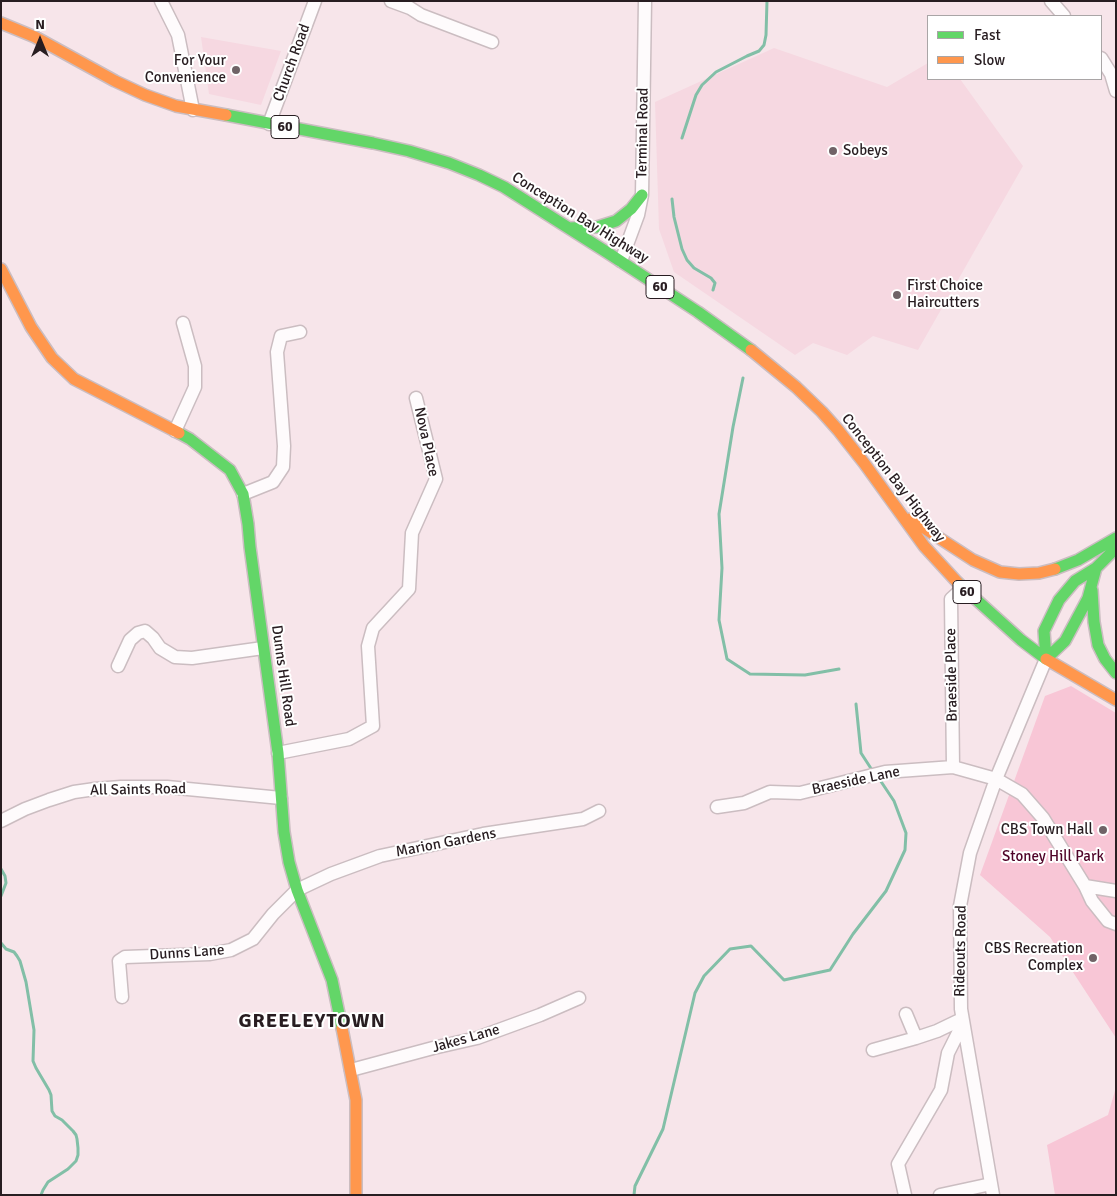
<!DOCTYPE html>
<html>
<head>
<meta charset="utf-8">
<style>
  body { margin:0 }
  #map { position:relative; width:1117px; height:1196px; overflow:hidden; background:#f7e5ea; font-family:Signika,sans-serif }
  canvas { display:block }
  .frame { position:absolute; inset:0; border:2px solid #281d21; pointer-events:none }
  .legend { position:absolute; left:927px; top:15px; width:175px; height:65px; box-sizing:border-box; background:#fff; border:1px solid #a9a5a6; margin:0; padding:6px 9px; list-style:none; font-size:15px; color:#281d21 }
  .legend li { display:flex; align-items:center; gap:10px; height:25px }
  .legend b { width:25px; border:1px solid #a9a5a6 }
  .north { position:absolute; left:15px; top:15px; width:50px; height:50px; -webkit-text-stroke:4px #fff; paint-order:stroke; rotate:0deg; font-size:14px; font-weight:700; line-height:20px; text-align:center; color:#281d21 }
  .north::after { content:''; display:block; margin:auto; width:18px; height:22px; background:#281d21; clip-path:polygon(50% 0,100% 100%,50% 72%,0 100%) }
</style>
</head>
<body>
<div id="map">
<canvas width="1117" height="1196"></canvas>
<div class="frame"></div>
<ul class="legend">
<li><b style="height:6px;background:#63d668"></b>Fast</li>
<li><b style="height:6px;background:#ff974d"></b>Slow</li>
</ul>
<div class="north">N</div>
</div>
<script>
const ctx = document.querySelector('canvas').getContext('2d');
ctx.lineJoin = 'round';
function fillPath(path, color) { ctx.fillStyle = color; ctx.fill(path, 'evenodd'); }
const shape = rows => new Path2D(rows.map(r => 'M' + r).join(''));
function strokePath(path, color, width, dash) { ctx.strokeStyle = color; ctx.lineWidth = width; ctx.lineCap = dash ? 'butt' : 'round'; ctx.setLineDash(dash || []); ctx.stroke(path); }
function drawText(font, color, halo, rows, align = 'center') {
  ctx.font = font + ' Signika,sans-serif'; ctx.lineWidth = 4; ctx.setLineDash([]); ctx.textBaseline = 'middle'; ctx.strokeStyle = halo; ctx.fillStyle = color; for (const [text, x, y, turn = 0] of rows) {
    ctx.save(); ctx.translate(x, y); ctx.rotate((+turn || 0) * Math.PI / 180); ctx.textAlign = isNaN(turn) ? turn : align; if (halo) ctx.strokeText(text, 0, 0); ctx.fillText(text, 0, 0); ctx.restore();
  }
}
fillPath(shape([
  [201,37,281,51,261,105,209,94],
  [774,48,887,87,928,63,928,79,960,79,1023,166,918,350,873,336,847,355,813,343,795,355,674,272,659,229,655,102]
]), '#f6d8e1');
fillPath(shape([
  [1071,686,1116,713,1116,1038,1050,937,980,875,1045,696],
  [1116,1087,1116,1195,1055,1195,1047,1145,1108,1115]
]), '#f8c6d6');
strokePath(shape([
  [682,138,696,95,702,85,716,72,747,56,759,51,764,45,766,35,767,1],
  [672,199,674,217,682,249,687,260,694,268,711,278,715,283,713,290],
  [743,378,733,427,719,514,722,568,719,620,727,659,750,674,805,675,839,669],
  [856,704,861,753,872,770],
  [1,869,5,876,6,883,1,896],
  [1,943,6,949,14,952,17,956,20,961,26,982,34,1030,33,1061,36,1068,49,1090,51,1095,52,1111,55,1116,62,1120,73,1131,76,1135,77,1139,78,1148,78,1155,76,1161,68,1169,48,1182,43,1190,41,1195],
  [634,1195,635,1186,663,1129,695,993,704,976,730,949,751,946,784,980,830,970,853,934,886,891,905,850,906,833,894,801,880,780]
]), '#82bfa7', 3);
const street = shape([
  [161,1,178,35,193,110],
  [391,1,410,8,421,15,492,42],
  [1051,1,1064,16],
  [1101,58,1111,74,1116,91],
  [269,124,315,1],
  [621,261,638,215,642,195,645,1],
  [175,431,195,387,195,366,183,323],
  [243,494,273,482,283,467,284,446,277,352,281,336,300,332],
  [118,666,130,640,138,633,145,631,153,638,160,648,175,657,192,658,263,648],
  [278,753,349,739,373,726,368,646,373,628,409,589,412,533,436,479,416,398],
  [953,767,951,599,963,588],
  [717,807,744,803,770,792,800,793,885,772,953,767,996,779,1022,794,1043,818,1085,886,1092,901,1108,921,1116,924],
  [1,821,25,809,49,800,74,792,95,789,121,787,167,787,281,798],
  [1085,886,1116,891],
  [122,997,119,961,125,957,210,954,231,950,253,939,273,914,297,890,331,874,380,856,483,834,583,819,599,811],
  [906,1014,916,1038,937,1031,962,1019],
  [873,1050,916,1038],
  [351,1070,433,1048,477,1038,540,1015,579,998],
  [905,1195,898,1164,941,1090,948,1053,963,1023],
  [940,1195,991,1184],
  [993,1195,961,1009,960,906,970,853,996,779,1046,659]
]);
const fast = shape([
  [226,115,373,143,409,151,449,163,479,175,504,187,608,253,698,312,751,350],
  [569,228,597,227,616,221,631,209,642,195],
  [179,433,190,439,230,470,243,494,248,524,250,547,278,753,284,832,289,862,297,890,332,980,342,1028],
  [1055,569,1078,560,1116,538],
  [958,583,1021,640,1046,659],
  [1092,590,1094,622,1098,645,1105,659,1116,673],
  [1046,659,1044,631,1059,600,1075,581,1096,568,1116,548],
  [1046,659,1065,641,1088,598,1096,568]
]);
const slow = shape([
  [1,23,35,37,115,81,145,95,176,106,226,115],
  [1,269,31,327,52,358,74,379,179,433],
  [751,350,796,387,822,412,838,430,864,463,924,546,958,583],
  [910,519,973,560,1000,572,1019,574,1039,573,1055,569],
  [1046,659,1116,700],
  [342,1028,356,1100,356,1195]
]);
strokePath(street, '#cbbdc1', 15);
strokePath(fast, '#cbbdc1', 14);
strokePath(slow, '#cbbdc1', 14);
strokePath(street, '#fefbfc', 12);
strokePath(fast, '#63d668', 11);
strokePath(slow, '#ff974d', 11);
for (const [x, y, r, color] of [
  [236,70,5,"#706367"],
  [833,151,5,"#706367"],
  [897,295,5,"#706367"],
  [1103,830,5,"#706367"],
  [1093,958,5,"#706367"]
]) { const dot = new Path2D(); dot.arc(x, y, r, 0, 2 * Math.PI); ctx.fillStyle = color; ctx.fill(dot); strokePath(dot, '#fff', 2); }
for (const [x, y, w] of [
  [285,127,28],
  [660,287,28],
  [967,592,28]
]) { const box = new Path2D(); box.roundRect(x - w / 2, y - 11.5, w, 23, 4); ctx.fillStyle = '#fff'; ctx.fill(box); strokePath(box, '#281d21', 1); }
drawText('bold 14px', '#281d21', null, [
  ["60",285,127],
  ["60",660,287],
  ["60",967,592]
]);
drawText('15px', '#281d21', '#fff', [
  ["For Your",226,61],
  ["Convenience",226,78],
  ["Sobeys",843,151,"left"],
  ["First Choice",907,286,"left"],
  ["Haircutters",907,303,"left"],
  ["CBS Town Hall",1093,830],
  ["CBS Recreation",1083,949],
  ["Complex",1083,966]
], 'right');
drawText('15px', '#281d21', '#fff', [
  ["Church Road",292,63,-70],
  ["Terminal Road",643,133,-89],
  ["Conception Bay Highway",580,218,32],
  ["Nova Place",426,442,78],
  ["Conception Bay Highway",893,478,52],
  ["Braeside Place",952,675,-91],
  ["Dunns Hill Road",283,676,82],
  ["Braeside Lane",856,781,-12],
  ["All Saints Road",138,790,-1],
  ["Marion Gardens",446,843,-11],
  ["Rideouts Road",961,951,-89],
  ["Dunns Lane",187,953,-4],
  ["Jakes Lane",466,1039,-16]
]);
drawText('15px', '#4f0328', '#fff', [
  ["Stoney Hill Park",1053,857]
]);
ctx.letterSpacing = '1px';
drawText('bold 20px', '#281d21', '#fff', [
  ["GREELEYTOWN",312,1022]
]);
ctx.letterSpacing = '0px';
</script>
</body>
</html>
